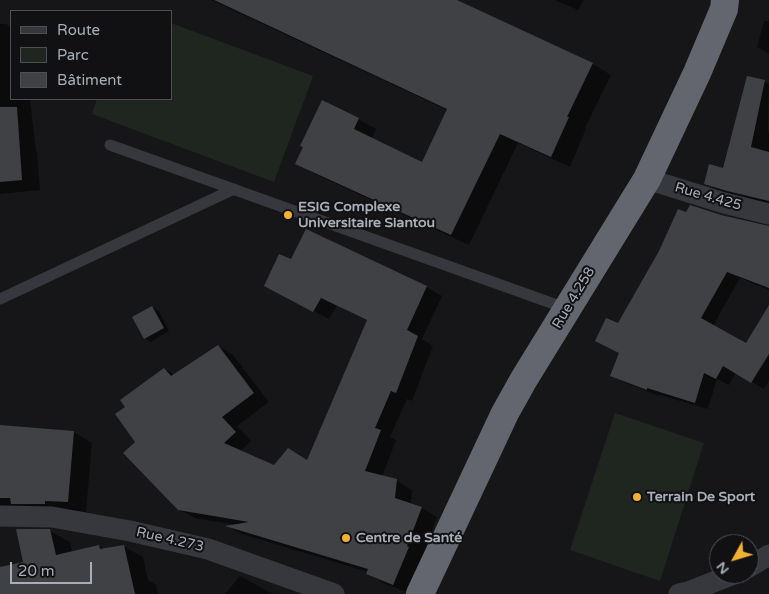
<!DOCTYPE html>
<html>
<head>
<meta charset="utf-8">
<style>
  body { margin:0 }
  #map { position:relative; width:769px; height:594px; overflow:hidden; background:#161618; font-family:"Varela Round",sans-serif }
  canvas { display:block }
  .legend { position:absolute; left:10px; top:10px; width:162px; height:90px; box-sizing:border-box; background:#111113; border:1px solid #4d4f55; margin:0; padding:6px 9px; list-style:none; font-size:15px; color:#a8adb8 }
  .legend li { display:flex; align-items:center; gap:10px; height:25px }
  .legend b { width:25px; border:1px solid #4d4f55 }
  .north { position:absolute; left:709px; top:534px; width:50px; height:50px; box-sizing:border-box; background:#111113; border:1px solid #4d4f55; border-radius:50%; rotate:231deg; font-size:14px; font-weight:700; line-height:20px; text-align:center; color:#a8adb8 }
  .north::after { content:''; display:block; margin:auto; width:18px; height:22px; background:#f2b134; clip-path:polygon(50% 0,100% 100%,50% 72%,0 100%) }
  .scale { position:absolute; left:10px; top:562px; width:82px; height:22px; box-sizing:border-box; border:2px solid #a8adb8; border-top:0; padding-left:6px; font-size:15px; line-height:18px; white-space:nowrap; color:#a8adb8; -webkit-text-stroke:4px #111113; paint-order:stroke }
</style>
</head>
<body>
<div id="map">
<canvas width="769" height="594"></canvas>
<ul class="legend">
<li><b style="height:6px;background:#37383d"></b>Route</li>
<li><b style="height:14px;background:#1e261f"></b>Parc</li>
<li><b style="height:14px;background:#404145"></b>Bâtiment</li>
</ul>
<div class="north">N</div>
<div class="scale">20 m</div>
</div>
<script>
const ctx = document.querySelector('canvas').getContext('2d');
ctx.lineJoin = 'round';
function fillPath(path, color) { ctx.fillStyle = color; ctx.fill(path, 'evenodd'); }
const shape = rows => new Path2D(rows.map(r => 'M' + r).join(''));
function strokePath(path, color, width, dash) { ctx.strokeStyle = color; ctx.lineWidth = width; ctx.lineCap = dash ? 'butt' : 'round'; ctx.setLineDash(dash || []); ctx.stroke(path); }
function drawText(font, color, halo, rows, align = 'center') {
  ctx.font = font + ' "Varela Round",sans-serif'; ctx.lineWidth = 4; ctx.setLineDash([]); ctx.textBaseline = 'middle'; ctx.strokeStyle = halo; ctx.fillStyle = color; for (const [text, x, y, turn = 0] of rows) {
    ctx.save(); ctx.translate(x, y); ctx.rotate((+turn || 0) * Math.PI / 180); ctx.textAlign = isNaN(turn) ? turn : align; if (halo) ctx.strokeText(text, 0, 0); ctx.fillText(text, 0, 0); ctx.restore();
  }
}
fillPath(shape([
  [171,23,313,76,274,182,92,114,97,99,171,99],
  [615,413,704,443,660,581,570,550]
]), '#1e261f');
fillPath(shape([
  [211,0,454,0,593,64,611,75,585,128,586,129,570,167,518,143,469,245,315,174,297,163,358,119,376,129,372,139,422,163,447,110],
  [555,0,584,0,578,10],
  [764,21,769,21,769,54,757,47],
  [0,24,6,24,11,27,11,99,30,99,36,151,37,152,40,190,0,194],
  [748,78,765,82,769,84,768,131,769,131,769,204,718,190,706,183,724,170],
  [687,214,720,216,769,227,769,290,740,278,713,326,747,345,769,308,769,381,764,389,736,372,729,385,717,379,708,409,660,395,659,396,624,382,612,375,621,353,618,325],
  [291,260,426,287,442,296,422,339,433,346,412,401,407,399,390,437,396,440,382,477,397,481,412,490,411,504,422,508,437,517,423,556,424,557,409,593,383,583,367,574,368,572,242,534,229,527,236,525,195,518,178,509,137,442,127,407,165,369,175,375,218,346,233,355,269,402,237,426,251,441,240,451,274,467,308,461,368,321,337,306,329,319,282,294],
  [152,307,159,311,169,331,151,342,144,338],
  [0,426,74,432,92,443,86,512,0,506],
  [50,531,70,542,72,552,99,546,104,549,123,546,143,557,148,580,156,585,158,594,2,594,0,568,25,563],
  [240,576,269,592,273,594,225,594]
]), '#0007');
fillPath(shape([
  [214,0,457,0,593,63,567,117,569,117,551,157,500,134,451,235,295,164,303,147,300,146,322,100,359,118,354,129,422,162,447,109],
  [747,76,765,80,751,147,769,152,769,201,727,191,704,184,709,164,723,168],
  [0,107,17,107,22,180,0,182],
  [690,205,721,215,769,226,769,288,727,272,701,318,746,343,769,305,769,354,751,383,723,366,716,379,704,373,695,403,647,388,647,390,610,376,619,353,595,341,606,318,618,323,659,251,678,209,686,212],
  [306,229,427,286,407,330,418,336,396,393,391,391,375,428,381,430,365,471,397,479,395,498,422,507,407,546,409,547,393,585,366,574,368,569,225,526,249,522,178,510,123,453,135,442,115,414,125,407,120,400,164,368,171,376,218,345,254,393,222,417,236,432,224,443,274,465,288,448,307,460,367,320,321,298,313,312,264,286,279,254,291,259],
  [152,306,164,328,144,339,132,317],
  [0,425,74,431,68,502,45,501,45,504,11,504,10,498,0,498],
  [16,529,50,529,56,555,99,545,100,549,124,545,135,594,0,594,0,567,23,562]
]), '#404145');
strokePath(shape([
  [110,145,568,309],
  [0,299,234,189]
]), '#37383d', 11);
strokePath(shape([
  [647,179,724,203,769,214],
  [0,516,52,517,130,531,208,549,334,594],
  [749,567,769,555],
  [679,594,688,592,734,574]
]), '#37383d', 21);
strokePath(shape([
  [420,594,505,413,524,379,647,179,697,73,724,9,725,0]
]), '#63666e', 28);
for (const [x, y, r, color] of [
  [288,215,5,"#f2b134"],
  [637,497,5,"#f2b134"],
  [346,538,5,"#f2b134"]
]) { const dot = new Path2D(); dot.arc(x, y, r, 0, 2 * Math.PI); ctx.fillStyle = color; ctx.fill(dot); strokePath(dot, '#111113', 2); }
drawText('14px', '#a8adb8', '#111113', [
  ["Rue 4.425",708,197,16],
  ["Rue 4.258",574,298,-59],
  ["Rue 4.273",170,540,13]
]);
drawText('bold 14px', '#a8adb8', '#111113', [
  ["ESIG Complexe",298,207],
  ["Universitaire Siantou",298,223],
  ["Terrain De Sport",647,497],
  ["Centre de Santé",356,538]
], 'left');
</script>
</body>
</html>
